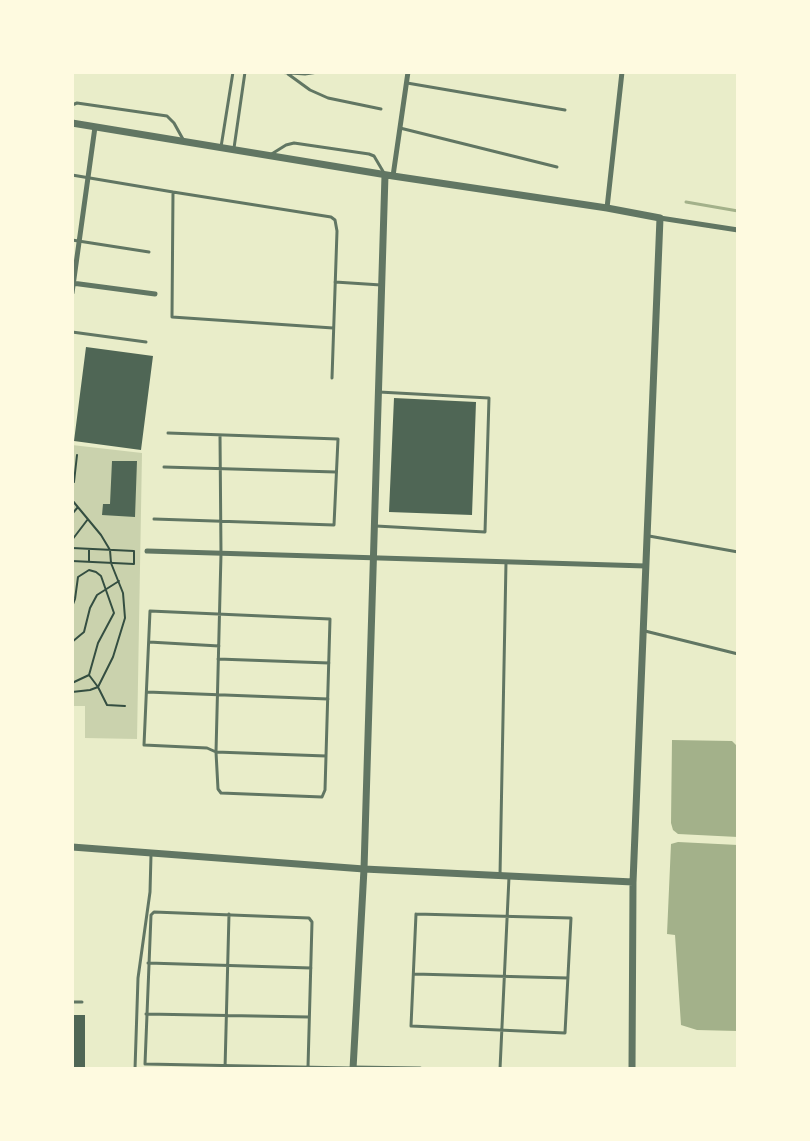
<!DOCTYPE html>
<html>
<head>
<meta charset="utf-8">
<style>
  body { margin:0 }
  #map { position:relative; width:810px; height:1141px; overflow:hidden; background:#e9edc9; font-family:Literata,serif }
  canvas { display:block }
  .frame { position:absolute; inset:0; border:74px solid #fefae0; pointer-events:none }
</style>
</head>
<body>
<div id="map">
<canvas width="810" height="1141"></canvas>
<div class="frame"></div>
</div>
<script>
const ctx = document.querySelector('canvas').getContext('2d');
ctx.lineJoin = 'round';
function fillPath(path, color) { ctx.fillStyle = color; ctx.fill(path, 'evenodd'); }
const shape = rows => new Path2D(rows.map(r => 'M' + r).join(''));
function strokePath(path, color, width, dash) { ctx.strokeStyle = color; ctx.lineWidth = width; ctx.lineCap = dash ? 'butt' : 'round'; ctx.setLineDash(dash || []); ctx.stroke(path); }
fillPath(shape([
  [72,445,142,453,137,739,85,738,85,706,72,706]
]), '#cad2ad');
fillPath(shape([
  [672,740,732,741,736,745,738,751,738,837,678,834,673,830,671,823],
  [678,842,738,845,738,1031,697,1030,681,1025,675,935,667,934,671,844]
]), '#a3b18a');
strokePath(shape([
  [686,202,738,211]
]), '#a3b18a', 3);
fillPath(shape([
  [86,347,153,356,141,450,74,441],
  [394,398,476,402,472,515,389,512],
  [112,461,137,461,135,517,102,515,103,504,110,504],
  [72,1015,85,1015,85,1069,72,1069]
]), '#4f6655');
strokePath(shape([
  [72,481,74,482,77,455],
  [72,500,101,535,110,550,111,563,123,593,125,618,113,657,98,687,90,690,72,692],
  [72,514,78,507],
  [72,540,88,519],
  [72,548,134,551,134,564,72,561],
  [89,561,89,549],
  [72,607,75,599,78,577,89,570,96,572,101,576,114,613,98,643,89,675,72,683],
  [72,642,84,632,90,608,97,595,119,581],
  [89,675,98,687,107,705,125,706]
]), '#344e41', 2);
strokePath(shape([
  [276,72,305,74,318,72],
  [288,74,310,90,328,98,381,109],
  [407,83,565,110],
  [72,105,77,103,167,116,174,123,184,141],
  [400,128,557,167],
  [221,147,233,72],
  [234,148,245,72],
  [270,155,286,145,294,143,369,154,374,156,384,173],
  [72,175,173,192,172,317,333,328],
  [173,192,331,217,335,220,337,231,332,378],
  [72,240,149,252],
  [335,282,381,285],
  [72,332,146,342],
  [220,435,221,554,216,752,218,789,221,793,322,797,325,790,326,756],
  [164,467,336,472],
  [154,519,334,525,338,439,168,433],
  [376,526,485,532,489,398,379,392],
  [649,536,738,552],
  [150,611,330,619,326,756,216,752,207,748,144,745,150,611],
  [645,631,738,654],
  [149,642,219,646],
  [218,659,329,663],
  [147,692,328,699],
  [500,875,506,562],
  [416,914,571,918,565,1033,411,1026,416,914],
  [148,963,311,968],
  [414,974,568,978],
  [72,1002,82,1002],
  [146,1014,309,1017],
  [308,1067,312,922,309,918,154,912,151,915,145,1064,351,1068],
  [135,1069,138,978,150,892,151,855],
  [225,1069,229,914],
  [500,1069,509,877]
]), '#617663', 3);
strokePath(shape([
  [393,176,408,72],
  [607,208,622,72],
  [660,218,738,230],
  [72,283,155,294],
  [72,293,95,127],
  [147,551,646,566],
  [353,1068,420,1069]
]), '#617663', 5);
strokePath(shape([
  [72,123,393,176,607,208,660,218,633,882,632,1069],
  [72,847,364,869,633,882],
  [353,1069,364,869,385,175]
]), '#617663', 7);
</script>
</body>
</html>
